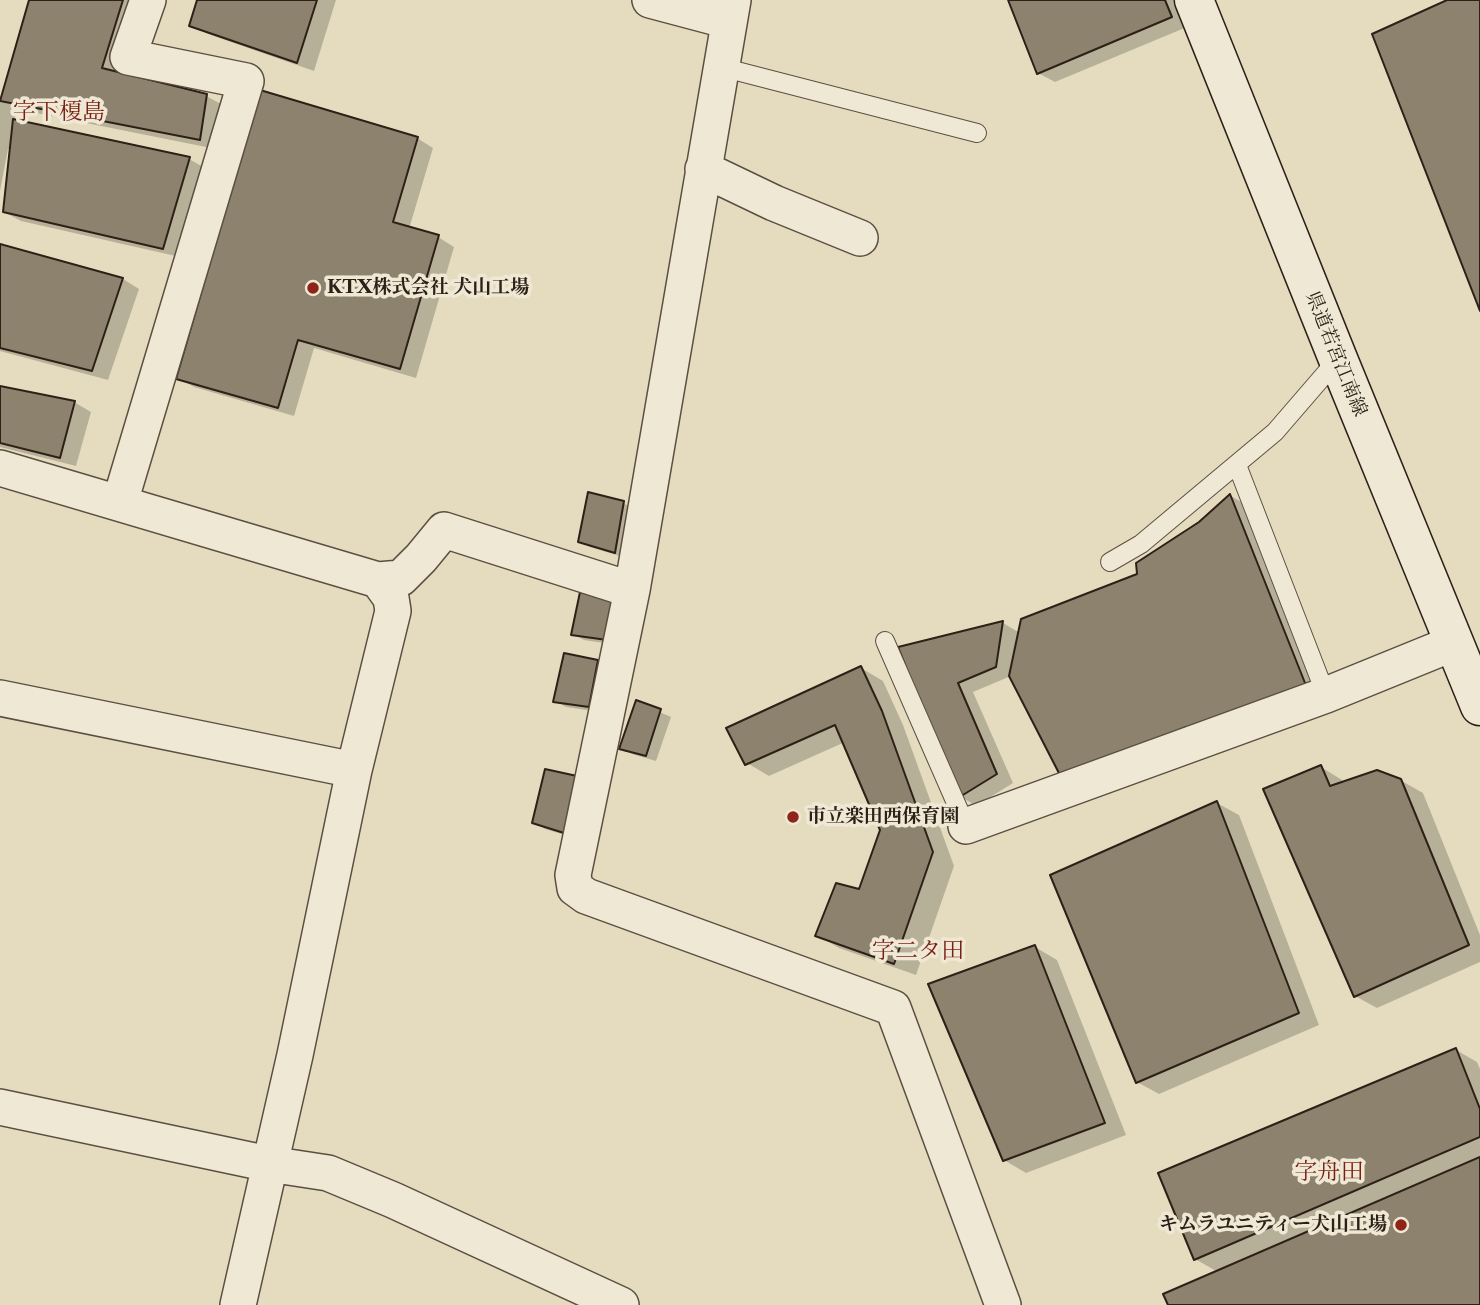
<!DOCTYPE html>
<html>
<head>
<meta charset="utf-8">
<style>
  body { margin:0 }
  canvas { display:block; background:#e5dcbf }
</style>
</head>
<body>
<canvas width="1480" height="1305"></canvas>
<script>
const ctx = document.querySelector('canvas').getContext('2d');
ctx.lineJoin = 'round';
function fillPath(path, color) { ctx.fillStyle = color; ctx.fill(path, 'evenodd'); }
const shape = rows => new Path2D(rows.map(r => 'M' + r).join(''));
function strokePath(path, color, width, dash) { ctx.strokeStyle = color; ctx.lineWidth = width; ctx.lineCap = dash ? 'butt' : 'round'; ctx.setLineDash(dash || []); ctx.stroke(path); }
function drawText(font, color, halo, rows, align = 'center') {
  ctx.font = font + ' "Libre Caslon Text","Noto Serif JP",serif'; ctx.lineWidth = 7; ctx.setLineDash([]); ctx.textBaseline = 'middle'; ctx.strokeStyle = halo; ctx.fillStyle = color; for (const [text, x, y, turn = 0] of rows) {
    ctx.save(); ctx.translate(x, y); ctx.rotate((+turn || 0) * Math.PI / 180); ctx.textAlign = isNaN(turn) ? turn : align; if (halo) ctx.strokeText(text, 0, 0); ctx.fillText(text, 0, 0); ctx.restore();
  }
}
fillPath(shape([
  [31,0,132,0,141,5,119,74,206,96,223,105,216,149,16,109,14,121,189,159,205,168,180,257,21,221,4,212,11,149,8,149,0,191,0,103],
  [199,0,336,0,314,71,208,34,192,25],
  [1009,0,1177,0,1187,27,1055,82,1038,73],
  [417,138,433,148,409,229,438,237,454,247,416,378,314,348,294,416,194,387,178,378],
  [0,246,123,279,139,289,108,380,0,351],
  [0,388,74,402,91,412,76,466,0,447],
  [1231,496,1252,508,1328,701,1085,791,1011,676,973,692,1013,783,976,806,960,796,900,648,1003,623,1020,633,1139,575],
  [623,503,634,509,626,558,590,547,580,541],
  [581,594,617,645,584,640,573,634],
  [597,661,608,668,600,712,566,707,555,701],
  [861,668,883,681,903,725,954,866,916,975,839,948,817,935,860,891,882,830,845,742,769,776,747,763],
  [637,702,671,717,656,761,632,754,622,748],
  [1321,767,1342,780,1344,783,1400,780,1423,793,1480,935,1480,962,1377,1008,1355,996],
  [547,771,575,838,545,829,534,822],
  [1217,803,1239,815,1319,1025,1159,1094,1137,1082],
  [1035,947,1057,960,1126,1135,1026,1173,1004,1160],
  [1456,1050,1477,1062,1480,1069,1480,1305,1170,1305,1218,1272,1195,1259]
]), '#0003');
const building = shape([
  [29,0,123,0,102,68,207,94,200,140,0,101,29,0],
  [197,0,317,0,297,63,189,26,197,0],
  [1008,0,1165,0,1172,17,1037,74,1008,0],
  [1447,0,1480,0,1480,311,1372,34,1447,0],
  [260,90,418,137,393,222,439,235,400,369,298,340,278,408,176,379,260,90],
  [13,119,190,157,163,249,3,212,13,119],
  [0,244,123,278,92,371,0,348,0,244],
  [0,386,75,401,60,458,0,443,0,386],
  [588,492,624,501,615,553,578,542,588,492],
  [1230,494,1307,688,1207,736,1186,727,1062,779,1009,676,1021,619,1137,574,1136,563,1199,522,1230,494],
  [580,592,613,598,607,640,571,635,580,592],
  [1003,621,996,667,958,683,997,774,958,798,898,647,1003,621],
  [564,653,598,660,589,707,553,702,564,653],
  [861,666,882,711,933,852,894,964,815,936,836,883,859,889,880,830,835,725,745,765,726,728,861,666],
  [636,700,661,709,646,756,619,749,636,700],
  [1321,765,1330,786,1377,770,1401,779,1469,945,1354,997,1263,789,1321,765],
  [545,769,577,776,564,833,532,823,545,769],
  [1217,801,1299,1013,1136,1083,1050,875,1217,801],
  [1035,945,1105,1123,1003,1161,928,984,1035,945],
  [1456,1048,1480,1109,1480,1137,1194,1260,1158,1173,1456,1048],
  [1480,1157,1480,1305,1168,1305,1163,1294,1480,1157]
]);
fillPath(building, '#8d826e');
strokePath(building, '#2e2017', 2);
const lane = shape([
  [721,67,977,133],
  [1237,465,1326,695],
  [1110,562,1141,544,1275,432,1338,359],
  [885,641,966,826]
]);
const street = shape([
  [650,0,729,21],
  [733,0,632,590,573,875,575,888,586,896,893,1008,1003,1305],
  [703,169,774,203,860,238],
  [0,468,378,580,401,578,421,558,444,530,632,590],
  [120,502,246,81,128,57,148,0],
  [0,698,354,770],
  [966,826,1326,695,1454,643],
  [0,1107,269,1164,328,1173,393,1200,621,1305],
  [238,1305,295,1055,354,770,393,611,391,598,378,580]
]);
const secondary = shape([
  [1194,0,1338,359,1480,706]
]);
strokePath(lane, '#5c4f41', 20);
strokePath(street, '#5c4f41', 38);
strokePath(secondary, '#2e2017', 41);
strokePath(lane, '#eee8d5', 18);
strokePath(street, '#eee8d5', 35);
strokePath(secondary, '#eee8d5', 38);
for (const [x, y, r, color] of [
  [313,288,7,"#8f2418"],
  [793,817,7,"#8f2418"],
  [1401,1225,7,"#8f2418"]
]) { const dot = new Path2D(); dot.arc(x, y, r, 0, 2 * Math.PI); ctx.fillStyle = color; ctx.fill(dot); strokePath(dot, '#eee8d5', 2.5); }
drawText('bold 19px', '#2e2017', '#eee8d5', [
  ["KTX株式会社 犬山工場",327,288],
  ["市立楽田西保育園",807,817],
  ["キムラユニティー犬山工場",1387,1225,"right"]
], 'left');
drawText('19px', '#2e2017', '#eee8d5', [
  ["県道若宮江南線",1336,354,68]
]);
drawText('23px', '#7a1f14', '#eee8d5', [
  ["字下榎島",59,112],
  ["字二タ田",918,951],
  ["字舟田",1329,1172]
]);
</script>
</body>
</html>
